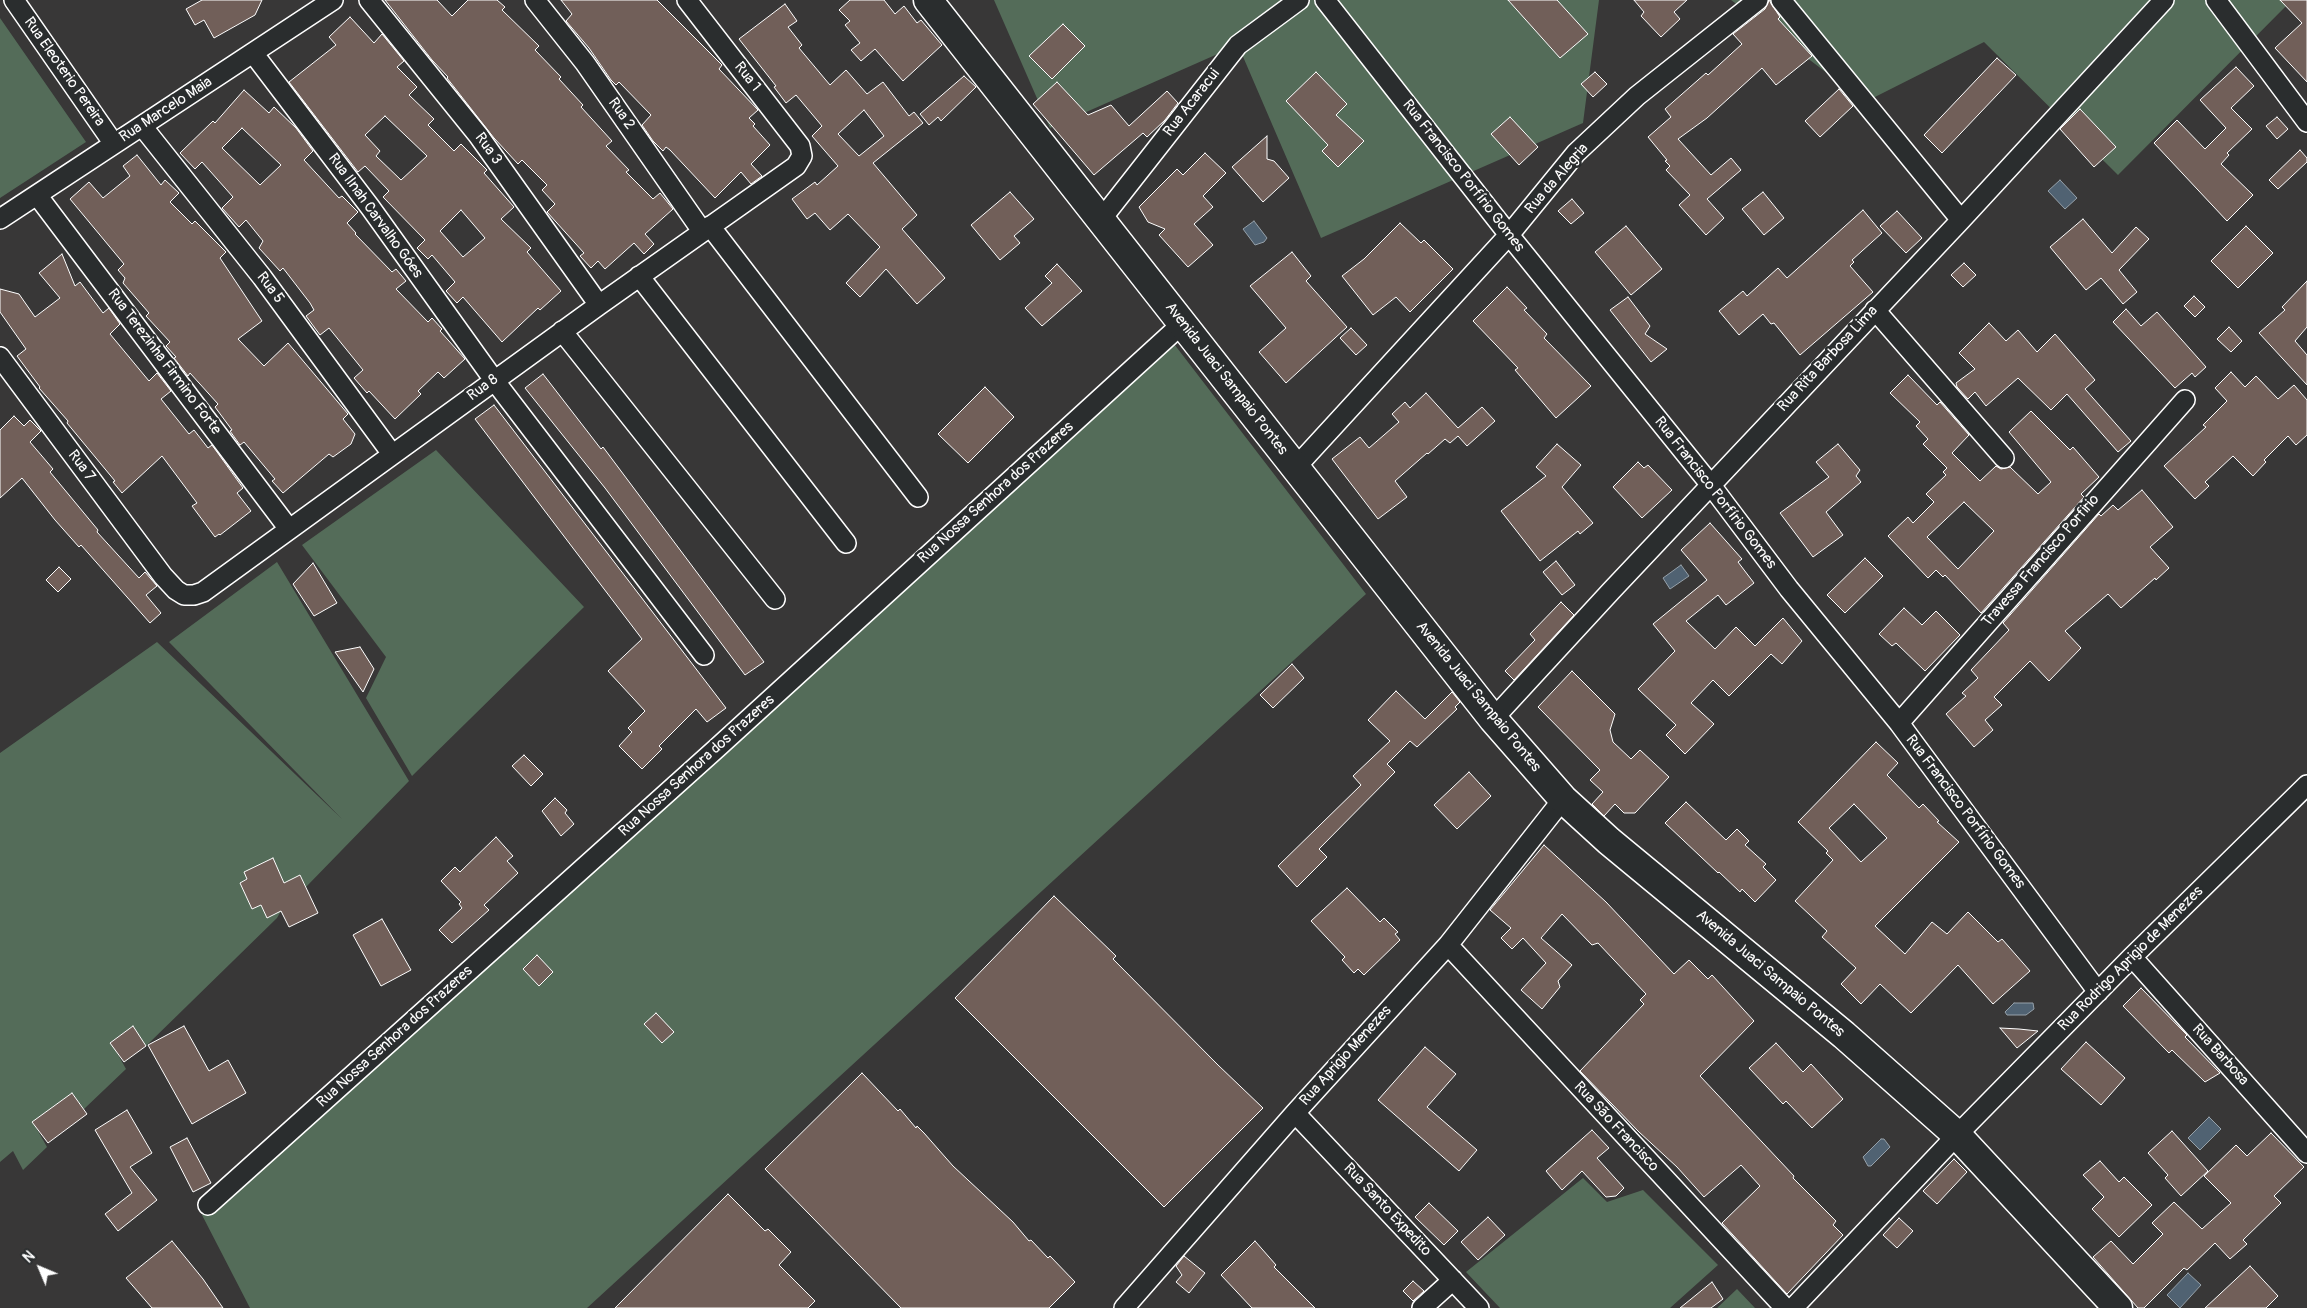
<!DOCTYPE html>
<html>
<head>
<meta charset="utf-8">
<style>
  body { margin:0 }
  #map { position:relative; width:2307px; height:1308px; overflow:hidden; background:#383737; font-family:Pangolin,sans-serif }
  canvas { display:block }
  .north { position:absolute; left:15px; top:1243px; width:50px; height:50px; -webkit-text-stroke:4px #2a2d2e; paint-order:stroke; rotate:315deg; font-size:14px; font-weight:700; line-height:20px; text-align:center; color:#fff }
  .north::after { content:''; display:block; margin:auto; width:18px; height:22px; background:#fff; clip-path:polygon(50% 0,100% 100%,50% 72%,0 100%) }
</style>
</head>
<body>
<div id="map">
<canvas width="2307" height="1308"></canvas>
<div class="north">N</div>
</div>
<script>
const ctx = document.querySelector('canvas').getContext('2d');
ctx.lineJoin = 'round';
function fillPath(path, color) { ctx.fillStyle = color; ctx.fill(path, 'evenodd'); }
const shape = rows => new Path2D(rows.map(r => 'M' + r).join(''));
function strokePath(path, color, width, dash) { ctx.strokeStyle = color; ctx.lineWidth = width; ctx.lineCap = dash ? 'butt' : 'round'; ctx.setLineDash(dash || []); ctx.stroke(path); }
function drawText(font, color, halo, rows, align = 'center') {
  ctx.font = font + ' Pangolin,sans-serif'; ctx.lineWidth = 5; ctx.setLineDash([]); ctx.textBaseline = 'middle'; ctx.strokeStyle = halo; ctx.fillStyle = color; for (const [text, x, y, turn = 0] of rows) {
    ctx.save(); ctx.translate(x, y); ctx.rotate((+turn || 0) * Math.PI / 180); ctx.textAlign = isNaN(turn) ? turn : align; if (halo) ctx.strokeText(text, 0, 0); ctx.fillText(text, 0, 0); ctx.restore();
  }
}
fillPath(shape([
  [994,0,1599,0,1583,123,1321,238,1238,45,1050,128],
  [1731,0,2292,0,2118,175,1984,42,1865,102],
  [0,18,86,142,0,198],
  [1171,340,1366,594,587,1308,250,1308,202,1215],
  [436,450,584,607,412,776,366,698,386,657,302,545],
  [277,562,409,781,306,887,300,875,284,883,273,859,240,883,252,909,261,905,281,911,277,918,146,1046,133,1026,111,1042,126,1069,84,1109,72,1093,33,1122,47,1147,23,1170,13,1151,0,1162,0,753,157,642,342,819,169,642],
  [1583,1178,1607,1202,1643,1190,1718,1265,1670,1308,1500,1308,1466,1272],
  [1737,1289,1755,1308,1717,1308]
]), '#546c59');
const water = shape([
  [2060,180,2077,198,2065,209,2048,191,2060,180],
  [1254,221,1267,238,1264,242,1255,245,1243,229,1254,221],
  [1681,565,1689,576,1670,589,1663,578,1681,565],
  [2014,1003,2033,1003,2034,1009,2026,1015,2007,1015,2005,1012,2014,1003],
  [2209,1117,2221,1129,2200,1150,2188,1138,2209,1117],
  [1881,1139,1884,1139,1890,1147,1871,1166,1868,1166,1863,1157,1881,1139],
  [2188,1273,2201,1285,2180,1308,2167,1295,2188,1273]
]);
fillPath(water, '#506272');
strokePath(water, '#96a1aa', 1);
const building = shape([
  [202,0,262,0,255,15,214,38,204,20,195,25,186,9,202,0],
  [385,0,437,0,452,16,468,0,497,0,505,7,502,10,539,46,535,50,561,77,559,79,583,105,581,107,612,141,606,146,629,170,626,172,653,199,660,193,673,209,645,234,654,244,644,254,634,243,605,269,598,261,591,268,580,256,584,253,547,212,555,204,542,190,547,185,522,160,518,164,494,138,447,78,448,77,432,60,385,0],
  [561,0,657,0,722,65,719,69,758,110,749,118,755,124,753,126,770,145,751,164,762,176,751,184,741,172,715,198,670,150,666,147,663,151,653,141,642,125,651,115,619,82,616,85,611,80,589,48,566,21,572,14,561,0],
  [850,0,884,0,895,14,904,6,917,23,921,20,942,45,903,81,875,49,861,61,851,50,860,43,845,25,850,21,839,10,850,0],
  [1508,0,1557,0,1588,34,1560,58,1508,0],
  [1634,0,1687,0,1674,12,1680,19,1661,37,1641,16,1644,12,1634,0],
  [1769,0,1780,17,1778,19,1812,56,1776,85,1762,68,1707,118,1678,139,1711,175,1731,158,1741,170,1707,199,1724,218,1706,235,1679,205,1690,195,1666,170,1670,166,1665,161,1667,160,1648,137,1671,117,1665,109,1706,73,1708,75,1742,44,1733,34,1765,9,1769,0],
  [2280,0,2307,0,2307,82,2275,48,2302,23,2280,0],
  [785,4,797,21,788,27,802,45,799,48,830,85,846,70,867,94,883,82,909,116,914,112,923,123,873,163,917,215,902,229,945,278,917,304,886,269,860,297,846,283,880,247,848,214,830,230,815,213,807,219,792,199,815,182,817,185,838,166,812,136,822,126,796,95,786,103,774,87,776,86,739,39,785,4],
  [864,110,884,136,859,156,838,134,864,110],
  [350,17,374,43,382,34,404,61,397,67,417,87,409,95,434,119,428,125,454,151,461,144,487,170,484,173,514,207,501,219,531,248,527,252,561,291,540,310,538,308,502,342,463,297,457,303,446,291,455,282,432,255,428,259,417,248,425,240,383,197,389,191,365,166,358,172,289,82,336,45,329,37,350,17],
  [385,116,427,156,401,180,376,156,380,151,365,135,385,116],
  [461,210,485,238,463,257,440,231,461,210],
  [1063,24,1085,46,1052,79,1029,56,1063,24],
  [1997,58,2016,75,1942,153,1924,135,1997,58],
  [2236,67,2254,86,2231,108,2252,129,2227,153,2229,155,2221,164,2253,195,2227,221,2154,143,2177,120,2205,149,2226,128,2200,100,2236,67],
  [1316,72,1347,104,1336,115,1364,141,1338,167,1322,151,1328,145,1286,101,1316,72],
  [1595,72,1607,84,1593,97,1581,84,1595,72],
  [964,76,976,87,941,121,938,117,929,125,920,114,964,76],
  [1057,82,1088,115,1111,105,1129,126,1167,91,1178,103,1165,120,1147,137,1143,133,1094,175,1033,104,1057,82],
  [1839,89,1853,106,1820,137,1805,121,1839,89],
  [244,90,269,113,274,107,296,128,313,151,304,160,339,198,342,196,358,212,347,223,356,233,355,234,392,272,396,269,406,281,396,289,428,322,432,318,442,329,440,331,465,359,444,378,438,372,418,391,421,394,395,419,369,391,367,393,354,378,363,370,329,328,320,335,306,316,314,310,310,303,283,268,280,271,259,248,263,241,246,220,239,227,222,208,233,197,202,162,195,169,180,153,213,121,215,123,244,90],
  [242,128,281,165,260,185,222,148,242,128],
  [2080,109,2116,147,2094,167,2060,129,2080,109],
  [1510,117,1538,147,1519,165,1491,134,1510,117],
  [2277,117,2288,129,2277,139,2266,126,2277,117],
  [1267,136,1267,159,1274,161,1289,178,1263,202,1232,167,1267,136],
  [2300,150,2307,158,2307,162,2278,189,2269,180,2300,150],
  [1205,153,1226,173,1203,196,1213,207,1194,224,1213,245,1188,267,1159,235,1165,229,1148,222,1139,207,1177,169,1183,175,1205,153],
  [137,155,161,185,165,180,179,193,170,202,192,224,195,221,226,252,220,258,262,321,238,339,264,366,288,343,348,414,343,419,355,434,351,444,333,457,329,454,283,493,272,481,275,479,244,442,240,445,230,431,232,430,215,407,218,404,190,373,188,376,174,358,176,357,166,346,170,342,146,316,149,313,123,283,125,278,118,270,124,264,70,199,89,182,103,198,130,176,123,166,137,155],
  [1010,192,1034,219,1014,236,1020,243,1000,260,971,225,1010,192],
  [1763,192,1784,218,1764,235,1742,209,1763,192],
  [1572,199,1584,213,1571,224,1558,211,1572,199],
  [1863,210,1882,233,1852,260,1854,262,1850,266,1873,292,1800,355,1774,323,1771,324,1763,314,1739,335,1719,311,1743,291,1747,296,1778,268,1787,278,1863,210],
  [1897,211,1922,238,1906,253,1880,226,1897,211],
  [2083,219,2112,253,2136,227,2149,239,2119,270,2137,292,2123,304,2101,278,2086,290,2050,247,2083,219],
  [1400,223,1421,243,1424,240,1453,269,1410,312,1396,297,1373,315,1342,276,1364,259,1400,223],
  [1626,226,1662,269,1631,295,1595,252,1626,226],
  [2246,226,2273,253,2238,288,2211,261,2246,226],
  [1292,252,1311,276,1306,281,1347,327,1286,383,1259,352,1286,328,1250,286,1292,252],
  [62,254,75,286,80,282,103,313,109,308,120,324,110,334,149,381,157,373,171,391,161,399,189,434,194,430,208,448,212,445,243,488,237,493,251,511,220,535,219,534,215,537,192,506,197,503,162,456,122,493,113,482,115,481,67,423,68,421,39,388,40,387,17,356,26,349,0,312,0,289,19,294,35,317,60,298,39,273,62,254],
  [1964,263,1976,275,1963,287,1951,275,1964,263],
  [1057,264,1082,291,1042,326,1025,308,1052,283,1045,276,1057,264],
  [2307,281,2307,327,2295,341,2307,355,2307,385,2259,333,2285,310,2282,307,2307,281],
  [1507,287,1527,308,1524,310,1547,334,1544,338,1591,386,1556,418,1515,370,1518,368,1473,321,1507,287],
  [2194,296,2205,307,2195,317,2184,306,2194,296],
  [1628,297,1650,326,1645,334,1667,349,1651,362,1610,310,1628,297],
  [2126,309,2141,326,2157,312,2206,367,2195,377,2192,373,2175,388,2113,322,2126,309],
  [1989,323,2006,341,2018,330,2037,352,2055,334,2095,380,2085,389,2131,441,2118,452,2067,394,2051,410,2018,378,1986,406,1975,392,1968,399,1957,387,1956,383,1975,369,1959,353,1989,323],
  [2229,327,2242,341,2231,352,2217,339,2229,327],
  [1351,328,1367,345,1356,355,1340,338,1351,328],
  [2231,372,2245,387,2256,376,2278,399,2294,385,2307,400,2307,435,2296,445,2288,436,2264,460,2266,462,2253,476,2233,456,2205,482,2209,486,2195,499,2164,466,2206,427,2203,425,2227,401,2215,388,2231,372],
  [543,374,601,449,603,447,764,662,745,675,605,488,525,388,543,374],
  [1908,375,1937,405,1940,402,1969,435,1952,453,1980,481,1996,466,2001,469,2010,467,2038,494,2051,482,2009,432,2031,411,2070,450,2073,447,2099,477,2081,494,2084,497,1981,613,1945,575,1943,577,1936,570,1928,578,1888,536,1908,517,1913,523,1934,502,1926,494,1946,475,1943,472,1947,468,1923,444,1928,439,1916,426,1920,422,1890,393,1908,375],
  [1964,502,1994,531,1958,569,1927,537,1964,502],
  [985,387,1014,417,968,463,938,434,985,387],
  [1426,393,1458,428,1482,407,1495,421,1467,446,1458,436,1450,443,1445,439,1428,454,1427,453,1395,481,1407,497,1378,519,1332,459,1360,437,1369,448,1399,422,1392,414,1405,402,1410,408,1426,393],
  [494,405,726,708,707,722,696,709,659,746,662,749,642,769,619,746,632,732,628,728,645,711,608,671,642,639,475,419,494,405],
  [14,416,24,426,30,420,41,431,30,442,53,469,50,472,98,530,97,532,139,578,145,572,157,586,146,595,161,613,150,623,81,545,79,547,55,520,22,478,0,498,0,430,14,416],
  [1557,444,1581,465,1562,487,1593,523,1580,534,1578,531,1540,561,1501,511,1546,476,1536,467,1557,444],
  [1838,444,1860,470,1856,476,1861,482,1826,512,1843,535,1813,557,1780,513,1829,477,1816,462,1838,444],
  [1638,462,1644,468,1648,465,1672,490,1642,518,1613,487,1638,462],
  [2142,490,2173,527,2150,547,2169,568,2156,580,2155,578,2121,608,2108,594,2065,631,2081,648,2049,681,2030,661,1994,697,2002,705,1985,720,1993,730,1974,747,1946,714,1966,696,1962,693,1978,678,1971,670,2009,630,2003,623,2099,514,2101,516,2113,505,2118,510,2142,490],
  [1710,523,1742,559,1738,562,1754,583,1726,605,1718,595,1686,621,1715,649,1736,627,1755,646,1783,618,1802,641,1782,664,1771,654,1729,696,1713,680,1691,703,1714,724,1685,754,1666,735,1676,725,1638,689,1675,651,1653,624,1707,580,1681,550,1710,523],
  [1865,558,1883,576,1845,613,1827,595,1865,558],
  [1556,561,1575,585,1562,595,1543,572,1556,561],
  [313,563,337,603,314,616,293,584,313,563],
  [59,567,71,579,58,592,46,580,59,567],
  [1561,602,1574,615,1514,680,1505,671,1535,640,1530,634,1561,602],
  [1904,608,1922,625,1936,611,1960,635,1925,671,1896,643,1892,646,1879,634,1904,608],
  [360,647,374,669,363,692,335,652,360,647],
  [1292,664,1304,678,1273,708,1260,695,1292,664],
  [1572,671,1615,714,1610,730,1613,742,1631,759,1640,750,1669,777,1635,813,1624,813,1615,804,1604,816,1592,804,1603,792,1590,780,1600,770,1538,707,1572,671],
  [1396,691,1425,719,1452,692,1460,702,1455,707,1457,709,1417,747,1410,741,1387,764,1395,772,1319,849,1327,857,1297,887,1278,866,1361,785,1353,776,1390,741,1368,720,1396,691],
  [1876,742,1898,763,1887,775,1919,808,1923,804,1939,821,1937,822,1959,842,1875,926,1905,954,1932,922,1947,934,1968,912,1998,942,2002,939,2030,971,1993,1004,1958,965,1911,1013,1880,984,1861,1004,1841,984,1856,968,1822,937,1827,931,1795,901,1833,860,1826,853,1828,851,1798,822,1876,742],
  [1854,804,1887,838,1861,862,1829,828,1854,804],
  [524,755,543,774,531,786,512,766,524,755],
  [1469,772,1491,796,1457,829,1434,805,1469,772],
  [555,798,567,810,565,813,574,824,561,836,542,811,555,798],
  [1686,802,1726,840,1737,829,1749,841,1745,845,1766,864,1763,867,1776,880,1755,902,1742,889,1740,892,1719,872,1718,873,1665,823,1686,802],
  [496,837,513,856,507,861,518,873,484,905,489,910,452,943,439,930,462,908,459,904,461,902,441,881,455,867,460,872,496,837],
  [1544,845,1606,902,1674,974,1689,960,1708,979,1712,975,1754,1021,1700,1076,1794,1176,1793,1178,1836,1221,1833,1225,1843,1235,1787,1294,1722,1223,1760,1186,1741,1165,1704,1197,1677,1167,1639,1132,1580,1071,1644,1004,1640,1000,1646,994,1598,943,1592,945,1562,914,1541,938,1572,965,1558,981,1560,987,1542,1009,1521,990,1546,963,1523,938,1512,949,1501,938,1511,928,1490,910,1544,845],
  [273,858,284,883,300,875,318,913,289,927,281,911,267,918,261,905,252,909,240,883,247,879,244,872,273,858],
  [1347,888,1380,922,1384,918,1398,932,1395,934,1400,940,1364,975,1358,969,1354,973,1342,960,1345,957,1311,921,1347,888],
  [1054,896,1116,956,1113,959,1218,1065,1263,1108,1164,1207,955,998,1054,896],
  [382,919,411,970,381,986,353,935,382,919],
  [537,955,553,972,539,986,523,969,537,955],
  [2141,988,2185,1033,2187,1035,2185,1037,2220,1073,2205,1082,2172,1050,2169,1053,2123,1006,2141,988],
  [656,1013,674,1032,662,1043,644,1024,656,1013],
  [133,1026,146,1046,124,1062,110,1043,133,1026],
  [184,1026,209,1071,228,1060,246,1093,192,1124,148,1045,184,1026],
  [2000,1028,2019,1029,2038,1031,2017,1048,2000,1028],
  [2086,1042,2125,1078,2101,1105,2061,1069,2086,1042],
  [1776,1043,1803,1072,1811,1064,1843,1099,1812,1128,1786,1101,1783,1104,1749,1068,1776,1043],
  [1425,1047,1456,1074,1427,1107,1477,1150,1459,1171,1378,1100,1425,1047],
  [862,1073,898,1111,900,1109,916,1128,917,1126,924,1133,953,1166,1013,1222,1029,1241,1031,1240,1048,1258,1050,1256,1075,1282,1049,1308,901,1308,765,1169,862,1073],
  [72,1093,87,1114,48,1143,32,1122,72,1093],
  [127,1110,152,1153,130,1167,157,1200,118,1231,105,1214,132,1193,95,1130,127,1110],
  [1592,1130,1609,1148,1597,1158,1624,1188,1616,1196,1606,1197,1582,1171,1562,1190,1546,1171,1592,1130],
  [2172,1131,2208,1171,2181,1196,2165,1178,2168,1175,2148,1153,2172,1131],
  [2271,1133,2304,1167,2274,1196,2281,1203,2243,1240,2247,1244,2230,1259,2215,1243,2187,1270,2184,1268,2144,1308,2138,1308,2093,1257,2111,1241,2133,1264,2163,1234,2152,1223,2174,1202,2202,1229,2231,1203,2204,1176,2236,1145,2247,1156,2271,1133],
  [187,1138,211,1183,193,1192,170,1147,187,1138],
  [1954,1159,1967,1172,1937,1204,1923,1191,1954,1159],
  [2100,1161,2119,1182,2124,1177,2152,1205,2119,1237,2092,1209,2104,1197,2083,1175,2100,1161],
  [728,1194,765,1231,768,1229,791,1252,779,1265,815,1301,808,1308,615,1308,728,1194],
  [1429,1203,1458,1231,1444,1245,1415,1217,1429,1203],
  [1488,1217,1505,1235,1478,1260,1461,1242,1488,1217],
  [1899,1218,1913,1231,1897,1248,1883,1235,1899,1218],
  [172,1241,203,1279,223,1308,152,1308,126,1278,172,1241],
  [1255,1241,1276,1265,1274,1267,1315,1308,1252,1308,1221,1275,1255,1241],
  [1184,1256,1205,1273,1189,1293,1176,1282,1182,1275,1176,1266,1184,1256],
  [2250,1266,2278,1296,2266,1308,2205,1308,2250,1266],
  [1413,1281,1424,1291,1413,1301,1403,1291,1413,1281],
  [1712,1282,1723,1299,1711,1308,1680,1308,1712,1282]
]);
fillPath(building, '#715f59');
strokePath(building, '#fff', 1);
const street = shape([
  [14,0,114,144],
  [369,0,478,135,599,305],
  [535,0,585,63,702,231],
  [1325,0,1509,235,1710,484,1789,589,1899,723,2098,992],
  [1781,0,1961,220],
  [2216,0,2307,122],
  [253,53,370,207,494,380,704,655],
  [142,126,262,277,392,454],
  [37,195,289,529],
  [0,219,333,0],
  [1100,221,1238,45,1299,0],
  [710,226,918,497],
  [639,276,846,543],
  [1875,310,2004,458],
  [562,331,775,599],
  [0,357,163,576,176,590,184,595,194,595,203,592,599,305,796,166,802,156,800,146,687,0],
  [1296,467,1509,235,1576,153,1637,96,1758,0],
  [1493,719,1611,591,1961,220,2164,0],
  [1899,723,2185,400],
  [1448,945,1785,1308],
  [2132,957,2307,1153],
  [1295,1113,1479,1308],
  [208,1205,717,748,1183,323],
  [1124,1308,1295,1113,1448,945,1563,799],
  [1422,1308,1453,1280],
  [1793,1308,1957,1135,2132,957,2307,785]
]);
const secondary = shape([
  [928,0,1493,719,1563,799,1609,841,1844,1035,1957,1135,2118,1308]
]);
strokePath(street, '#fff', 22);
strokePath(secondary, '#fff', 31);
strokePath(street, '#2a2d2e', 19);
strokePath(secondary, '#2a2d2e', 28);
drawText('15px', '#fff', '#2a2d2e', [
  ["Rua Eleoterio Pereira",64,72,55],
  ["Rua 1",747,77,52],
  ["Rua Acaracui",1192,103,-52],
  ["Rua Marcelo Maia",166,110,-33],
  ["Rua 2",621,114,55],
  ["Rua 3",488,149,54],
  ["Rua Francisco Porfírio Gomes",1463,176,52],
  ["Rua da Alegria",1557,179,-49],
  ["Rua Ilnah Carvalho Góes",375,216,54],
  ["Rua 5",270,288,53],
  ["Rua Rita Barbosa Lima",1828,359,-47],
  ["Rua Terezinha Firmino Forte",164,362,53],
  ["Avenida Juaci Sampaio Pontes",1226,379,52],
  ["Rua 8",483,388,-36],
  ["Rua 7",81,466,53],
  ["Rua Nossa Senhora dos Prazeres",996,493,-42],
  ["Rua Francisco Porfírio Gomes",1715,493,52],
  ["Travessa Francisco Porfirio",2041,561,-49],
  ["Avenida Juaci Sampaio Pontes",1478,697,51],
  ["Rua Nossa Senhora dos Prazeres",697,766,-42],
  ["Rua Francisco Porfírio Gomes",1965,812,53],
  ["Rua Rodrigo Aprigio de Menezes",2131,959,-45],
  ["Avenida Juaci Sampaio Pontes",1770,974,40],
  ["Rua Nossa Senhora dos Prazeres",395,1037,-42],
  ["Rua Barbosa",2220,1055,48],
  ["Rua Aprigio Menezes",1346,1056,-48],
  ["Rua São Francisco",1616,1127,47],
  ["Rua Santo Expedito",1387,1210,47]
]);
</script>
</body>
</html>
